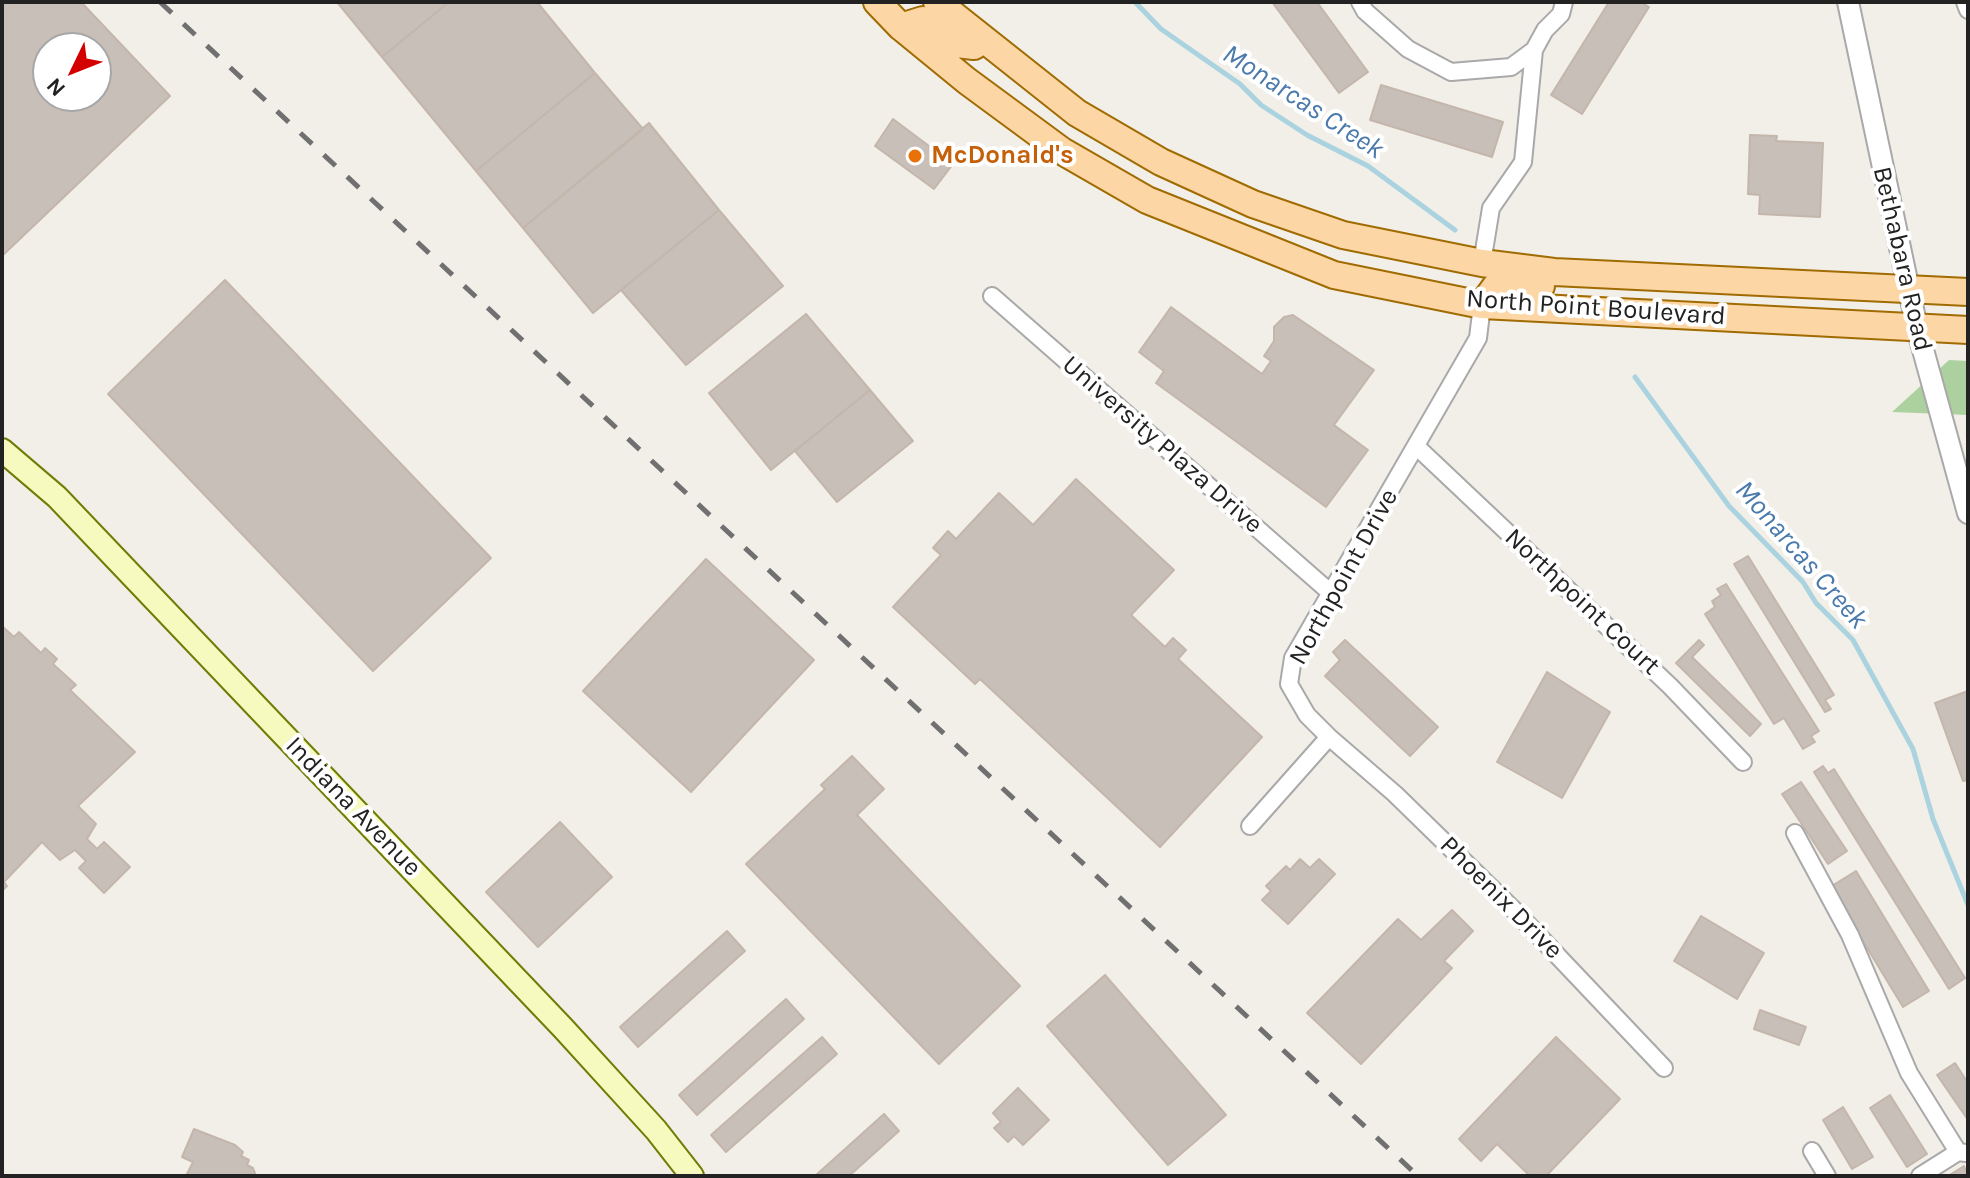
<!DOCTYPE html>
<html>
<head>
<meta charset="utf-8">
<style>
  body { margin:0 }
  #map { position:relative; width:1970px; height:1178px; overflow:hidden; background:#f2efe9; font-family:Karla,sans-serif }
  canvas { display:block }
  .frame { position:absolute; inset:0; border:4px solid #222; pointer-events:none }
  .north { position:absolute; left:32px; top:32px; width:80px; height:80px; box-sizing:border-box; background:#fff; border:2px solid #a7a7a7; border-radius:50%; rotate:227deg; font-size:22px; font-weight:700; line-height:32px; text-align:center; color:#222 }
  .north::after { content:''; display:block; margin:auto; width:28px; height:36px; background:#d40000; clip-path:polygon(50% 0,100% 100%,50% 72%,0 100%) }
</style>
</head>
<body>
<div id="map">
<canvas width="1970" height="1178"></canvas>
<div class="frame"></div>
<div class="north">N</div>
</div>
<script>
const ctx = document.querySelector('canvas').getContext('2d');
ctx.lineJoin = 'round';
function fillPath(path, color) { ctx.fillStyle = color; ctx.fill(path, 'evenodd'); }
const shape = rows => new Path2D(rows.map(r => 'M' + r).join(''));
function strokePath(path, color, width, dash) { ctx.strokeStyle = color; ctx.lineWidth = width; ctx.lineCap = dash ? 'butt' : 'round'; ctx.setLineDash(dash || []); ctx.stroke(path); }
function drawText(font, color, halo, rows, align = 'center') {
  ctx.font = font + ' Karla,sans-serif'; ctx.lineWidth = 8; ctx.setLineDash([]); ctx.textBaseline = 'middle'; ctx.strokeStyle = halo; ctx.fillStyle = color; for (const [text, x, y, turn = 0] of rows) {
    ctx.save(); ctx.translate(x, y); ctx.rotate((+turn || 0) * Math.PI / 180); ctx.textAlign = isNaN(turn) ? turn : align; if (halo) ctx.strokeText(text, 0, 0); ctx.fillText(text, 0, 0); ctx.restore();
  }
}
fillPath(shape([
  [1949,360,1968,361,1968,415,1892,412]
]), '#add19e');
strokePath(shape([
  [1135,2,1161,29,1240,84,1261,105,1307,135,1368,166,1455,230],
  [1635,377,1729,506,1803,582,1816,603,1853,640,1913,749,1933,819,1968,905]
]), '#aad3df', 5);
const building = shape([
  [2,2,81,2,170,96,2,256,2,2],
  [48,48,96,48,96,96,48,96,48,48],
  [337,2,449,2,382,57,337,2],
  [449,2,537,2,595,73,476,171,382,57,449,2],
  [1272,2,1317,2,1368,72,1339,93,1272,2],
  [1609,2,1641,2,1649,7,1582,114,1551,95,1609,2],
  [595,73,643,129,523,228,476,171,595,73],
  [1381,85,1503,122,1492,157,1370,120,1381,85],
  [893,119,953,164,934,189,875,146,893,119],
  [649,123,719,210,593,313,523,228,649,123],
  [1750,135,1777,136,1776,141,1823,143,1820,217,1759,214,1760,195,1748,194,1750,135],
  [719,210,783,286,686,365,621,290,719,210],
  [225,280,491,558,373,671,108,394,225,280],
  [1171,307,1262,374,1271,361,1264,356,1274,341,1274,327,1284,317,1293,315,1374,370,1334,425,1368,450,1326,507,1156,383,1164,371,1139,352,1171,307],
  [806,314,870,390,771,470,709,393,806,314],
  [870,390,913,441,837,502,795,451,870,390],
  [1076,479,1174,570,1131,615,1165,647,1173,638,1186,650,1178,659,1262,737,1160,847,980,679,975,684,893,607,941,555,933,548,948,531,956,539,999,493,1033,525,1076,479],
  [1748,556,1834,695,1825,700,1831,709,1825,712,1734,564,1748,556],
  [706,559,814,660,691,792,583,691,706,559],
  [1726,584,1819,731,1811,736,1815,742,1803,749,1784,718,1774,724,1705,614,1715,607,1712,601,1721,595,1717,589,1726,584],
  [2,626,14,637,19,632,41,653,45,648,57,659,53,664,76,685,70,690,135,752,78,806,96,824,87,839,97,849,104,842,130,867,104,893,79,868,86,861,75,850,60,860,42,842,4,882,7,886,2,891,2,626],
  [1345,640,1438,727,1410,756,1325,676,1340,660,1333,652,1345,640],
  [1699,640,1704,645,1692,657,1761,724,1750,736,1676,663,1699,640],
  [1547,672,1610,712,1562,798,1497,762,1547,672],
  [1968,691,1968,780,1963,781,1935,703,1968,691],
  [852,756,884,789,857,815,1020,986,939,1064,746,864,825,789,821,785,852,756],
  [1823,766,1828,773,1834,769,1965,978,1949,989,1814,772,1823,766],
  [1801,782,1847,851,1828,864,1782,794,1801,782],
  [560,822,612,877,538,947,486,892,560,822],
  [1300,859,1310,868,1319,859,1335,874,1288,924,1262,900,1271,891,1266,886,1286,866,1290,870,1300,859],
  [1856,871,1929,991,1903,1007,1830,887,1856,871],
  [1452,910,1473,931,1444,961,1452,968,1361,1064,1307,1013,1398,919,1421,940,1452,910],
  [1701,916,1764,953,1737,999,1674,961,1701,916],
  [727,931,745,951,638,1047,620,1027,727,931],
  [1105,975,1226,1115,1168,1165,1047,1026,1105,975],
  [786,999,804,1019,697,1115,679,1095,786,999],
  [1760,1010,1806,1027,1799,1045,1754,1029,1760,1010],
  [822,1037,837,1054,726,1152,711,1135,822,1037],
  [1556,1037,1620,1099,1546,1176,1530,1176,1497,1144,1481,1161,1459,1139,1556,1037],
  [1955,1063,1968,1083,1968,1120,1937,1075,1955,1063],
  [1018,1088,1049,1120,1023,1145,1014,1136,1008,1142,994,1128,1001,1122,993,1113,1018,1088],
  [1890,1095,1927,1154,1907,1167,1870,1108,1890,1095],
  [1843,1107,1873,1157,1852,1169,1823,1120,1843,1107],
  [884,1114,899,1131,849,1176,815,1176,884,1114],
  [194,1129,235,1145,243,1152,241,1156,249,1160,247,1165,253,1168,256,1176,186,1176,193,1162,182,1157,194,1129],
  [1964,1166,1968,1176,1948,1176,1964,1166]
]);
fillPath(building, '#c7bfb8');
strokePath(building, '#c4b6ab', 2);
const minor = shape([
  [1360,2,1365,11,1408,49,1451,72,1511,67,1534,50],
  [1965,2,1968,10],
  [1482,263,1491,208,1523,162,1534,50,1545,30,1561,14,1564,2],
  [992,296,1332,594],
  [1417,447,1670,686,1743,762],
  [1329,737,1395,794,1517,913,1664,1068],
  [1250,826,1329,737,1307,715,1289,684,1293,658,1478,338,1482,305],
  [1795,833,1850,935,1909,1073,1958,1152],
  [1812,1151,1827,1176],
  [1920,1176,1958,1152,1966,1153]
]);
const tertiary = shape([
  [1848,2,1917,328,1968,513]
]);
const secondary = shape([
  [2,450,57,497,563,1028,656,1130,692,1176]
]);
const primary = shape([
  [877,2,901,27,967,81,1062,151,1147,200,1334,275,1482,305,1968,330],
  [937,2,1077,113,1161,162,1253,204,1343,235,1482,263,1554,272,1968,292],
  [901,27,923,20,957,44,974,46,983,40],
  [1482,305,1496,286,1541,286]
]);
strokePath(minor, '#a9a9a9', 20);
strokePath(tertiary, '#a9a9a9', 24);
strokePath(secondary, '#707d05', 26);
strokePath(primary, '#a06b00', 30);
strokePath(minor, '#fff', 16);
strokePath(tertiary, '#fff', 20);
strokePath(secondary, '#f7fabf', 22);
strokePath(primary, '#fcd6a4', 26);
strokePath(shape([
  [160,2,1418,1176]
]), '#707070', 5, [16, 16]);
for (const [x, y, r, color] of [
  [915,156,8,"#e8710a"]
]) { const dot = new Path2D(); dot.arc(x, y, r, 0, 2 * Math.PI); ctx.fillStyle = color; ctx.fill(dot); strokePath(dot, '#fff', 3); }
drawText('bold 26px', '#c56008', '#fff', [
  ["McDonald's",931,156]
], 'left');
drawText('26px', '#222', '#fff', [
  ["Bethabara Road",1902,259,77],
  ["North Point Boulevard",1596,308,4],
  ["University Plaza Drive",1162,445,41],
  ["Northpoint Drive",1344,577,-61],
  ["Northpoint Court",1582,602,43],
  ["Indiana Avenue",353,807,46],
  ["Phoenix Drive",1501,898,45]
]);
drawText('italic 28px', '#4a7aab', '#fff', [
  ["Monarcas Creek",1303,102,33],
  ["Monarcas Creek",1801,555,49]
]);
</script>
</body>
</html>
